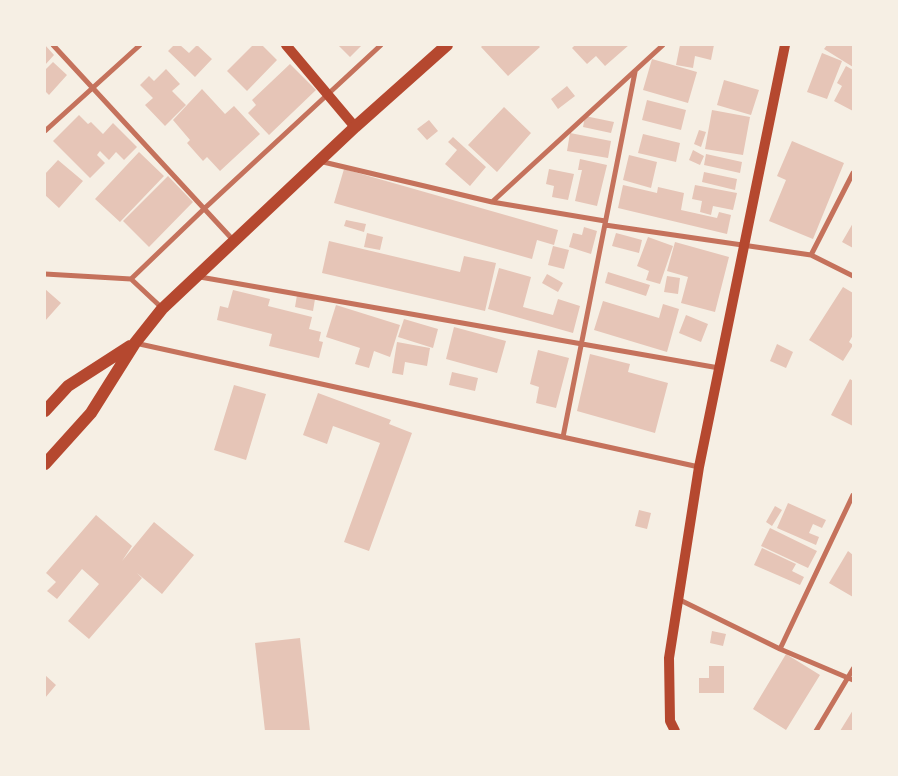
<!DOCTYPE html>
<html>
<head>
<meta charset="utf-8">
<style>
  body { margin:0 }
  #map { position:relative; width:898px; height:776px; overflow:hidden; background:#f6efe4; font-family:"Nunito Sans",sans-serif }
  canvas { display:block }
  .frame { position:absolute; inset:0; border:46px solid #f6efe4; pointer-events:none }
</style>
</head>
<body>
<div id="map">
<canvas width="898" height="776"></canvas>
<div class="frame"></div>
</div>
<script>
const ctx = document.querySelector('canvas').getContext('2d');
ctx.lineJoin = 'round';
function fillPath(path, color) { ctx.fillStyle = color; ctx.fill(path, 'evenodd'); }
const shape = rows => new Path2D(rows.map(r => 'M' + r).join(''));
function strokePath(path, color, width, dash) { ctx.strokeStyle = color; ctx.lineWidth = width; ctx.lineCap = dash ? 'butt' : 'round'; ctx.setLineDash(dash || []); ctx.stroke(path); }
fillPath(shape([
  [45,45,54,55,45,65],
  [174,45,180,45,189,53,197,45,212,59,195,77,168,51],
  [253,45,262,45,277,60,247,91,227,71],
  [338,45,362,45,350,57],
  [483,45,538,45,540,47,508,76,481,47],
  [575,45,629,45,605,66,596,56,587,64,572,48],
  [680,45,714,45,711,60,695,56,693,68,676,65],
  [827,45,853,45,853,67,824,49],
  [822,53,842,61,827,99,807,92],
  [652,59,697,72,688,103,643,90],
  [53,62,67,75,49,95,45,91,45,70],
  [290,64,316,90,269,135,248,113,256,105,252,100],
  [846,66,853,70,853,111,834,101,842,86,837,83],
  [166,69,180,84,172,91,186,105,165,126,145,105,153,98,140,85,149,76,154,81],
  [724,80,759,90,751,115,717,105],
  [567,86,575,96,558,109,551,99],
  [202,89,225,114,234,106,260,134,220,171,207,157,203,161,187,143,190,140,173,120],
  [647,100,686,110,681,130,642,120],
  [504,107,531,133,497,172,468,145],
  [712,110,750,117,743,155,705,149],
  [79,115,88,124,91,122,103,134,113,123,137,147,124,160,116,152,109,160,100,151,97,155,105,163,90,178,53,141],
  [585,116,614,122,611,133,583,127],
  [429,120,438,131,427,140,417,129],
  [699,130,706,132,701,147,694,144],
  [570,133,611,141,608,158,567,151],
  [643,134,680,143,676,162,638,153],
  [453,137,486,167,470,186,445,164,457,150,448,142],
  [792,141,844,163,813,239,769,221,786,180,777,176],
  [693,150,704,156,700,165,689,160],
  [139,152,164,176,120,222,95,199],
  [706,154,742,162,740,173,704,165],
  [629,155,657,162,651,188,623,180],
  [580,159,607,165,597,206,575,201,582,170,578,170],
  [58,160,83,181,59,208,45,195,45,174],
  [344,169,558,230,554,245,537,240,532,259,334,203],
  [549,169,574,174,568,200,552,197,554,186,546,184],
  [704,172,737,179,735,190,702,182],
  [168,176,193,202,149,247,123,221],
  [623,185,657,193,658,187,684,193,681,210,717,218,719,212,731,215,727,234,618,208],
  [695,185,737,193,733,210,713,206,711,215,700,212,702,201,692,199],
  [346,220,366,224,364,232,344,226],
  [853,223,853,248,842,242],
  [584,227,597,231,591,254,569,247,573,233,582,235],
  [367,233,383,237,380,250,364,247],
  [616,233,642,240,639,253,612,246],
  [648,237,673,246,660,284,646,280,649,271,637,266],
  [329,241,460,272,464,256,496,263,485,311,322,273],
  [675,242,729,257,715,312,681,303,688,277,667,271],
  [553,246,569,250,564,269,548,265],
  [499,268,531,277,523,307,553,315,558,299,580,306,573,333,488,309],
  [608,272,650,285,646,296,605,283],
  [547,274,563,283,558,292,542,283],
  [667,276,680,278,678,294,664,292],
  [843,287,853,293,853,335,849,342,853,345,843,361,809,340],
  [45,289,61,303,45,321],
  [233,290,270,299,268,306,312,317,309,329,321,332,319,341,323,342,319,358,269,346,272,334,217,320,220,306,228,308],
  [297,295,315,299,313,311,295,307],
  [603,301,659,318,663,304,679,309,667,352,594,330],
  [336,305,400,325,390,357,374,351,369,368,355,364,360,348,326,337],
  [686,315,708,324,701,342,679,333],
  [404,319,438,329,433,348,398,337],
  [454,327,506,341,497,373,446,359],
  [397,342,430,348,427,366,405,362,403,375,392,373],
  [777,344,793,352,786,368,770,361],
  [538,350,569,358,556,408,536,403,539,387,530,384],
  [590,354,630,364,628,372,668,383,655,433,577,411],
  [452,372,478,378,475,391,449,385],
  [850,379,853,381,853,426,831,415],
  [234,385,266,394,246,460,214,450],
  [318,393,391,420,389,424,412,433,369,551,344,542,380,443,333,426,327,444,303,435],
  [788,503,826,520,822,528,813,524,809,533,819,537,816,545,777,528],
  [775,506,782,510,772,526,766,522],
  [639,510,651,513,647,529,635,526],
  [96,515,132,546,122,561,154,522,194,555,162,594,137,573,142,578,89,639,68,621,99,584,82,569,57,599,47,591,56,582,46,573],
  [770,528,817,551,808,568,761,546],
  [762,548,796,564,792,571,804,577,800,585,754,565],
  [848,551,853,555,853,597,829,583],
  [712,631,726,634,723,646,710,643],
  [300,638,310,731,265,731,255,643],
  [786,654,820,675,786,730,753,709],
  [709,666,724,666,724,693,699,693,699,678,709,678],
  [45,675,56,685,45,698],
  [853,710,853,731,840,731]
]), '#e6c5b7');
strokePath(shape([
  [53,45,234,241],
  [45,131,140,45],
  [319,161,492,202,663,45],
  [492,202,605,221],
  [605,225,811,255,853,276],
  [811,255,853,173],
  [45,274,131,279],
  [200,277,719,368],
  [162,308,131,279,206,207,381,45],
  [135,343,699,467],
  [563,437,635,72],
  [680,600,780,649,853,495],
  [780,649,853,680],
  [816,731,853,669]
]), '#c5725c', 5);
strokePath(shape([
  [286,45,355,127],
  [675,731,670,721,669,658,699,467,785,45]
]), '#b5482f', 10);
strokePath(shape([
  [45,411,68,386,130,346],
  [45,464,91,413,135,343,162,309,355,127,447,45]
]), '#b5482f', 12);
</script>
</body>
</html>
